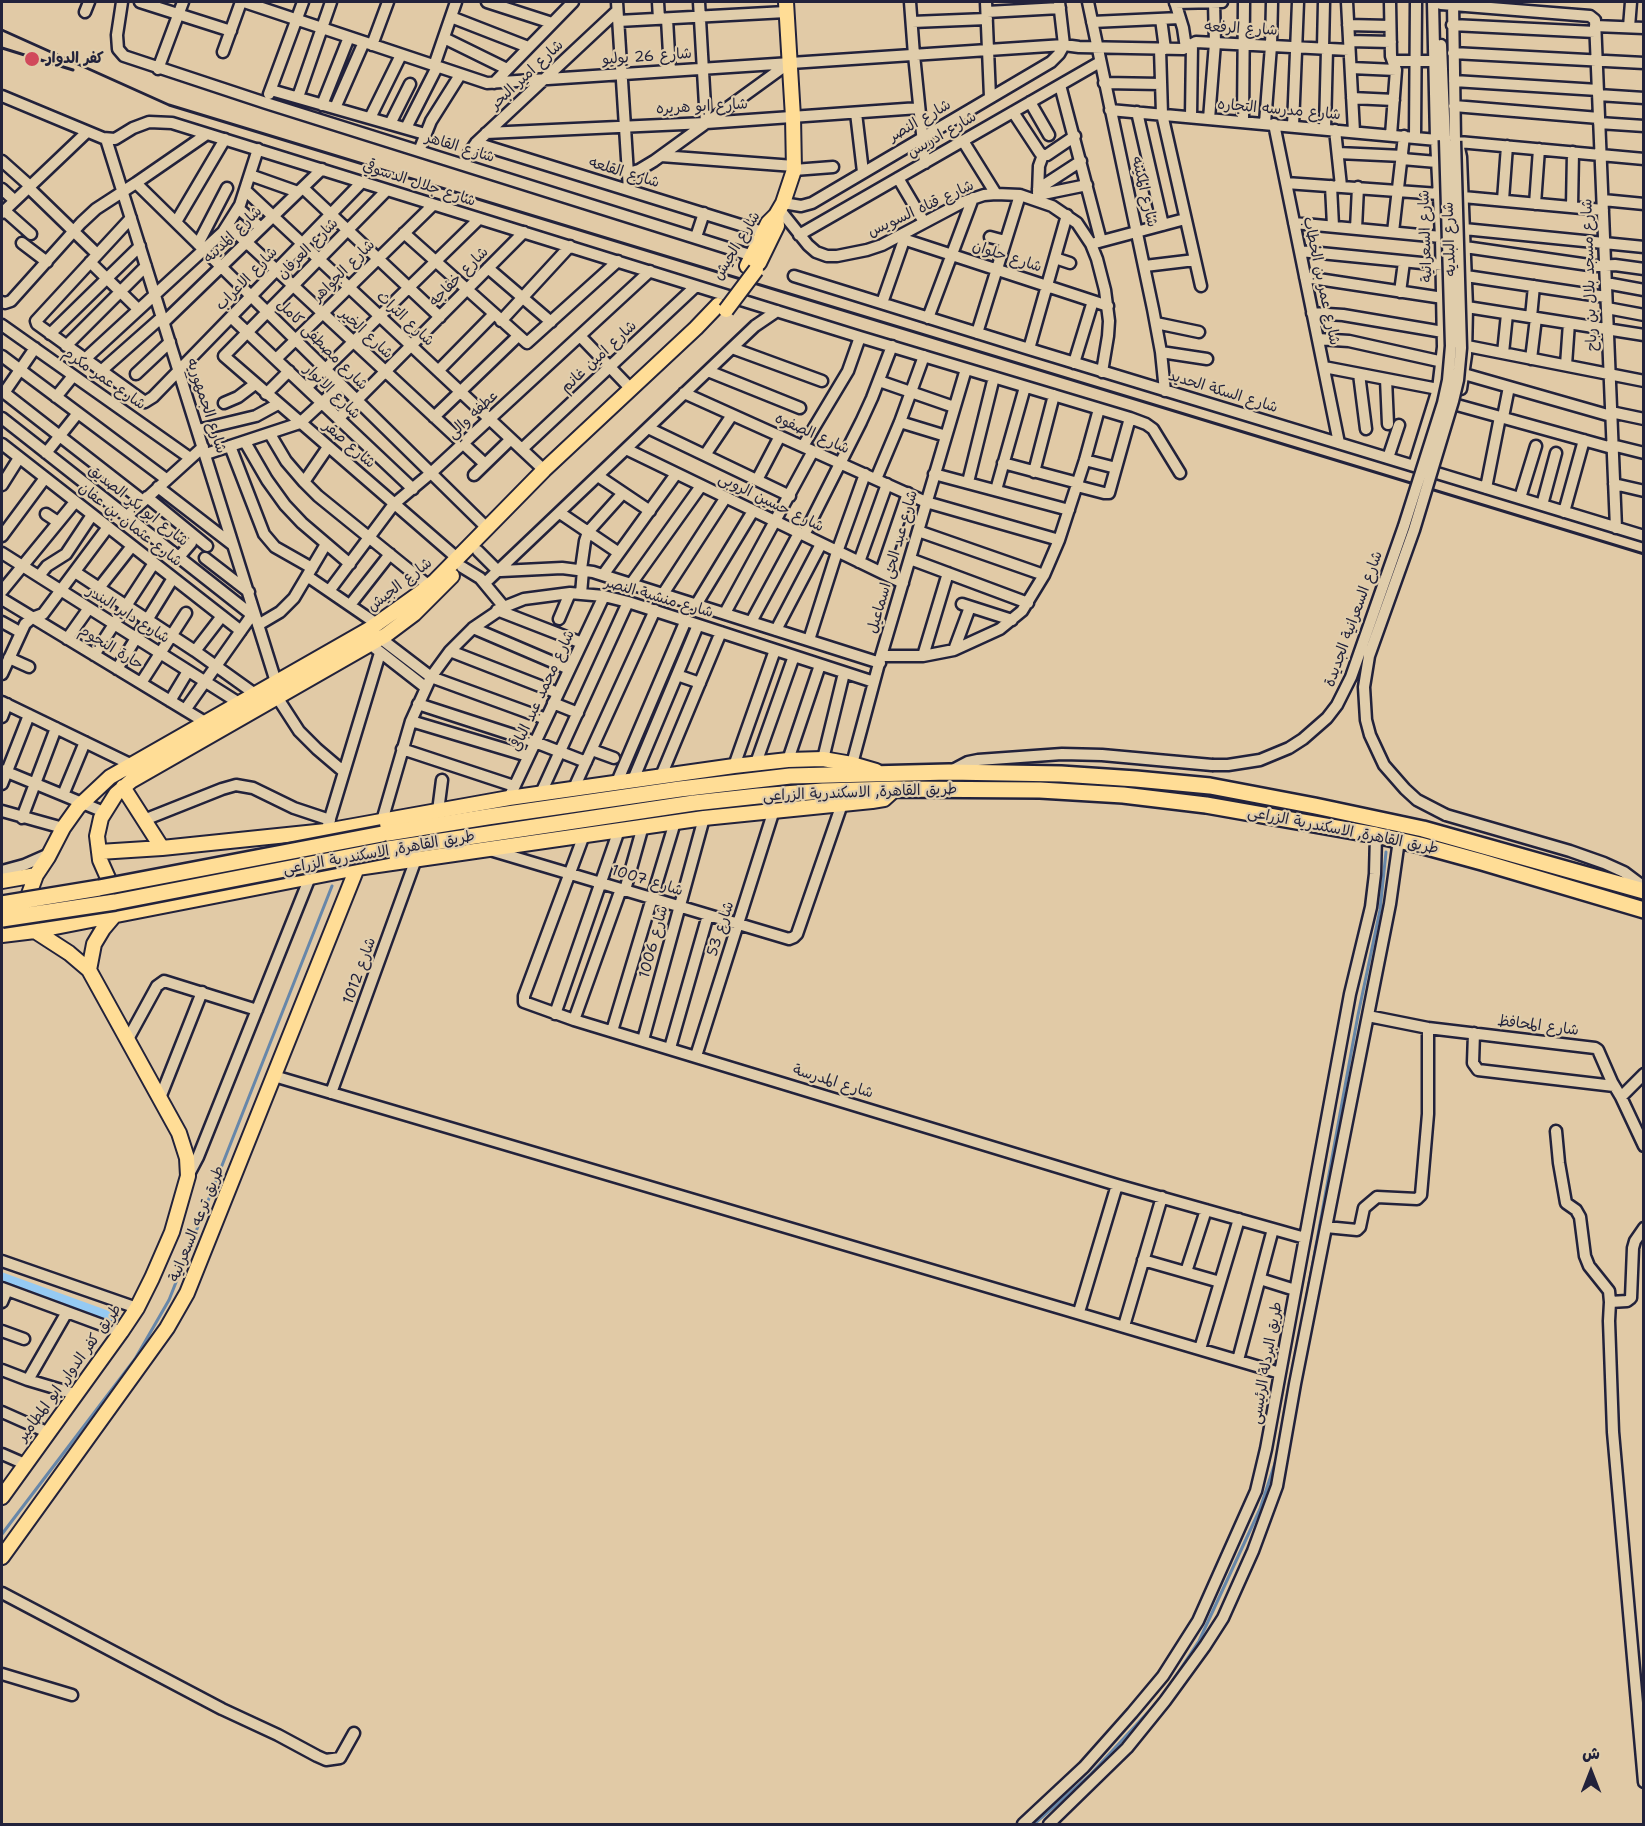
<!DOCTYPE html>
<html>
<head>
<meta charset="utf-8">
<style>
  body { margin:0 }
  #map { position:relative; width:1645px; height:1826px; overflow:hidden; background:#e1caa6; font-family:"Shantell Sans","Playpen Sans Arabic",sans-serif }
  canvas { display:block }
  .frame { position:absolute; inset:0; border:3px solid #22223b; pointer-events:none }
  .north { position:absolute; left:1561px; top:1742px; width:60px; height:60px; -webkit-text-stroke:4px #e0cdab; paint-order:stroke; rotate:0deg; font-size:16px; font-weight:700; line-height:24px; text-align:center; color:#22223b }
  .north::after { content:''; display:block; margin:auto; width:21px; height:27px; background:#22223b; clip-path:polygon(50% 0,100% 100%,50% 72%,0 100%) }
</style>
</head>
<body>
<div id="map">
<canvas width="1645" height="1826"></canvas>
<div class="frame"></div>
<div class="north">ش</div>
</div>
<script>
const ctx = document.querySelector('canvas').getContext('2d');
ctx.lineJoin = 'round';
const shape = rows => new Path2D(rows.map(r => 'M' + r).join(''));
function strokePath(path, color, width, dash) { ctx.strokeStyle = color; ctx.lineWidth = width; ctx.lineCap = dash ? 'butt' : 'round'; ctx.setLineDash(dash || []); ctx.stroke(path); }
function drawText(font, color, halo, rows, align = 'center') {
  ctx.font = font + ' "Shantell Sans","Playpen Sans Arabic",sans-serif'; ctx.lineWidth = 4.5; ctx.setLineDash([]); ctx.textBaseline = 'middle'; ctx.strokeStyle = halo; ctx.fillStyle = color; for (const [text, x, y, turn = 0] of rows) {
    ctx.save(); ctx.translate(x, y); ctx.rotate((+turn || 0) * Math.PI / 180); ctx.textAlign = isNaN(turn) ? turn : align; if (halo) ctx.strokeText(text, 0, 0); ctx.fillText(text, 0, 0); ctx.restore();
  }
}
strokePath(shape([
  [1305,1306,1358,1015,1380,910,1386,852],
  [2,1534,135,1359,169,1300,332,886],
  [1034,1824,1090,1775,1162,1697,1199,1641,1260,1509,1276,1460]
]), '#6787a9', 3);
strokePath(shape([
  [2,1277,115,1318]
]), '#95caf3', 9);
const minor = shape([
  [122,2,117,35,118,49,124,56,266,103,753,256],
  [140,2,231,31],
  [244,2,487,83,1064,45,1079,47,1183,49,1196,42,1349,50],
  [487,2,552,23],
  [617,2,629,190],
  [658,2,659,19],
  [699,2,706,123],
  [910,2,914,55,925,163],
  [986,2,990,97],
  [1088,2,1153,309,1161,352,1165,391],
  [1175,2,1183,28,1186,48],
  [1347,2,1354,132],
  [1390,2,1391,56,1396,70,1391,135],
  [1453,2,1455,141,1459,148,1461,157,1467,307,1466,355,1461,389],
  [1175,3,1222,2],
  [1441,4,1590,16,1595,20,1616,528],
  [85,12,89,2],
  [987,12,1060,8],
  [451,17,528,47],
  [667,19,670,71],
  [1161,19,1165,49],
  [618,21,786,12],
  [912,22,987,19],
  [1092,22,1180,18],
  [1348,25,1390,26],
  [1452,25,1595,32],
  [1595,26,1644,28],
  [1629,27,1631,2],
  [444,38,507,69],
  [1349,41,1391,42],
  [372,45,388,2],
  [1441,45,1445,140],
  [1323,48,1324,2],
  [1160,49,1162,114,1201,286],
  [223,52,241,2],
  [1453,53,1644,63],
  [1393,61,1434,61],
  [434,66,456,2],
  [1351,68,1396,70],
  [158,69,183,2],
  [1454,81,1598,90],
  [494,83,573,2],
  [1104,83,1161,84],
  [1060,85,1101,241],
  [271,90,425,134],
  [269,94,303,2],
  [1598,95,1644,98],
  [2,96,103,138,115,139,133,128,149,122,172,123,860,337,1130,418,1146,424,1153,429,1180,473],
  [298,97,331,2],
  [1352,98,1394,100],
  [1030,102,1049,135],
  [322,105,349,37],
  [1454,106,1599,118],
  [335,108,364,42],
  [1110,110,1644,159],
  [1013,112,1040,153,1043,155,1047,155,1075,136],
  [1137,112,1163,225],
  [856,113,863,172],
  [1191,117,1192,44],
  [370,118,401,55],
  [1209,119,1215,43,1214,2],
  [1243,122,1244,2],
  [1265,123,1271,46,1272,2],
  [1599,123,1644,126],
  [390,124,410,84],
  [1274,124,1339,443],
  [1293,126,1298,2],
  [406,128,437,67],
  [1325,129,1327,49],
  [1335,130,1341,186],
  [486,133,706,123,919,108],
  [1415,137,1416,2],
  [106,139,276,682],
  [963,141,996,194],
  [476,143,763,232],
  [419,151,431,121,460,75],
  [1338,153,1403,156],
  [661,156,794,166],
  [1402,159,1437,162],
  [2,161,30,186],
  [464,165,469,153,476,143,617,11],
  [794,170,833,167],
  [628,173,639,170,654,161,789,63],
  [250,175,298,192],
  [898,178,924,222],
  [136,183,487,528],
  [1286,183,1439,194],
  [1331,186,1333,226],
  [28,187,97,254],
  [303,188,440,317],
  [2,189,14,200],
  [1038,189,1081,161],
  [245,190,544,470],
  [387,190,224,356,457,558],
  [1038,193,1039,166,1043,155],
  [1038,195,1087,185],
  [1463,197,1603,210],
  [1503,200,1507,146],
  [1603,200,1644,204],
  [783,203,801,206,812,203,1051,62,1059,54,1064,45,1059,2],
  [1535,204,1539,149],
  [1572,207,1573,152],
  [238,208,261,228],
  [4,210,31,234],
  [780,210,808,245,816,252,827,256,837,256,867,250,882,245,963,202,984,195,996,194,1020,195,1052,206,1077,223,1091,244,1097,259,1105,290,1109,321,1108,336,1102,372],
  [2,213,87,132],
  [131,218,36,321,37,324,145,402,153,397,362,182],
  [176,222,225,139],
  [1294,223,1441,237],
  [228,225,485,464],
  [1356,229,1358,187],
  [1464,229,1644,247],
  [1393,232,1404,136],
  [404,233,527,343,618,261],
  [799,235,1100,62],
  [696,237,704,213],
  [897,237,1108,306],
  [990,237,1005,241],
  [22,243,47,262],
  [1095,243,1185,219],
  [198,244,227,188],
  [1465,247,1596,266,1615,265,1644,269],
  [1300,251,1442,265],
  [1055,258,1070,263],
  [90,262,138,309],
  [1145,266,1195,260],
  [488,268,551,322],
  [794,276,1029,349,1644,536],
  [1466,276,1606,297],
  [1305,277,1443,298],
  [1606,283,1644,290],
  [1400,292,1404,262],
  [2,302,5,303,11,301,81,223,96,209,136,183,207,134],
  [882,303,904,240],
  [1467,307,1644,335],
  [1607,308,1644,315],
  [1312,313,1343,315,1443,332],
  [231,317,413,489],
  [1531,317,1534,286],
  [928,318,973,198],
  [501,321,570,246],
  [164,322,322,169],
  [1156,323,1199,332],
  [2,325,190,458],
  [977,333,1020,195],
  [50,334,140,246],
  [580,336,631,389],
  [1318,339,1349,341,1443,362],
  [66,346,146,266],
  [1467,346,1644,381],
  [732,348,822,381],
  [1029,349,1067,215],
  [1161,352,1207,359],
  [1503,353,1507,314],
  [2,356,166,479],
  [85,359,223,232,240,205,258,149],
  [276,359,433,205],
  [1531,359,1536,318],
  [1074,363,1093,301],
  [1566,365,1569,323],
  [1324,367,1438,389],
  [101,371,162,317],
  [438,371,494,314],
  [708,371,800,408],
  [136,374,170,342],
  [1359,374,1366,429],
  [1464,374,1611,416],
  [1386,379,1388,424],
  [879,381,954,407],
  [306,388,479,219],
  [2,391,143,501],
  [4,393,35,348],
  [684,393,926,502,1059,540],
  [266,394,289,371],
  [56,397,73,376],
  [224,403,238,397,255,384],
  [1457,405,1612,448],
  [1611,412,1644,419],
  [434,417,518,336],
  [1503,417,1509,387],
  [2,418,256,618],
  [339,418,524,232],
  [900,422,946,436],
  [648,428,790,496],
  [198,430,256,416,278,404],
  [270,434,286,461,304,482,318,496,429,586],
  [245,442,267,480,285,505,302,523,350,564],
  [2,444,241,631],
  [1612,445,1644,453],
  [230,446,264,534,275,547,312,568],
  [803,446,848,371,860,337],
  [522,449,696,286],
  [626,449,903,583],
  [46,453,78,413],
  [206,454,300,423,341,385],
  [705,455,732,415],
  [1388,458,1399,425],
  [1085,460,1116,468],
  [1003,463,1078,483],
  [1414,466,1438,389,1443,347,1441,237,1436,139,1433,2],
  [1034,472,1054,395],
  [934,474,1069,510],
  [474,475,511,439],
  [598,476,650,511],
  [876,479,900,422,924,356],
  [757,480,780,436],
  [304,482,328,447],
  [968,482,994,377],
  [1614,484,1644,491],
  [2,485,19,458],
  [1077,486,1104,493,1109,493,1130,418],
  [158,487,233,545],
  [1486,488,1500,417],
  [996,490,1025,387],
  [147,497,207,546],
  [1520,498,1536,446],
  [1542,505,1556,453],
  [1564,512,1584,440],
  [560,513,619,553],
  [46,514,58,522],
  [127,516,203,447],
  [918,531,1044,575],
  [804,535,861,422,872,398,892,346],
  [2,536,45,478],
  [478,551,496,569,501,571,562,568,593,572,880,663],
  [2,553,239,703],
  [179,557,191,543],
  [205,558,249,592],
  [910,559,1028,603],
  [859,562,887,484],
  [462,567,480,578,504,607],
  [581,569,585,541,588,532,623,493],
  [75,572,195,651,255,694],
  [881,572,908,493],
  [603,575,676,474],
  [39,576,47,566,66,554,92,515],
  [307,576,377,624],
  [485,583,755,326,777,311],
  [631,584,701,486],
  [99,588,132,546],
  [2,591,75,502],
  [329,591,394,504,431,473,650,271],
  [581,594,583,570],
  [663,594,726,497],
  [2,599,205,722],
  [962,604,1012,620],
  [350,605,390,554],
  [696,605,753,511],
  [497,610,582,643],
  [725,613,813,451],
  [559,619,570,593],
  [2,622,20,632],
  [751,622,799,533],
  [258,625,280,612,294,598,326,544],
  [473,628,569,669],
  [776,630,821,544],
  [380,638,431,677,546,719],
  [67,639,89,608],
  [809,640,837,552,865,474],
  [375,648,425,687],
  [954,650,970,607],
  [195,651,222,616],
  [450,651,558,693],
  [94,655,154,563],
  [881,656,923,656,954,650,1000,629,1022,611,1044,575,1059,540,1085,460,1099,409],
  [923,656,948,573],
  [9,658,29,667],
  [117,669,173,578],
  [2,674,25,624,32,618,43,614,108,527],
  [677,675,700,683],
  [141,683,186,613],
  [277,697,299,731,317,749,344,772],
  [170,701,188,671],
  [2,702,130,764],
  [553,703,578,713],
  [418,704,535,742,586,762],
  [185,710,252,615],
  [2,717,7,704],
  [411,721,528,756],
  [402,749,514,786],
  [592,750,614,758],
  [823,759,844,673],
  [788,760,820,665],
  [756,763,794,656],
  [852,764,881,656,966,369],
  [734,766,775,650],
  [2,770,104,812],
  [951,771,968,762,978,760,1062,754,1102,755,1212,765],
  [661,776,721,632],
  [633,780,698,625],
  [617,782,686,620],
  [2,784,29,715],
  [574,788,655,610],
  [541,793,628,602],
  [63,795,85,742],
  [509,798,604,596],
  [2,811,63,828],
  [438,811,442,780],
  [1446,815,1570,851,1604,863,1624,872,1644,887],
  [22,818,56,728],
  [144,820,222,789,236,785,253,788,294,808,330,820],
  [382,821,411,721,431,677,450,651,473,628,504,607,524,599,570,593,604,596,628,602,874,682],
  [328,825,380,653],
  [584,835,524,996,524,1002,574,1020,1117,1185,1305,1238],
  [490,850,789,939,794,937,797,934,842,804],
  [2,871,24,865,49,854],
  [625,890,643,826],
  [555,1014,619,830],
  [1368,1016,1428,1028,1595,1048,1598,1050,1612,1082,1621,1097,1644,1146],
  [574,1020,621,889],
  [612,1031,675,822],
  [1474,1033,1473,1063,1478,1070,1614,1086],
  [128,1039,157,986,164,981,257,1010],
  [643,1040,704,818],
  [670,1048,708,915],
  [696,1056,774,810],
  [274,1076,1280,1373],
  [331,1093,416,859],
  [1621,1097,1644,1074],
  [160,1098,202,992],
  [1556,1131,1559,1163,1566,1203,1576,1210,1580,1217,1585,1256,1589,1266,1609,1291,1610,1302],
  [189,1174,198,1157,310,877],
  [1326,1227,1357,1230,1360,1227,1364,1208,1377,1197,1417,1199,1421,1195,1428,1114,1428,1028],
  [1644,1228,1635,1241,1633,1248,1631,1298,1627,1301,1610,1302,1609,1321,1613,1432,1644,1782],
  [1143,1260,1220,1282],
  [2,1261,137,1308],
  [1186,1272,1206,1210],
  [1260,1279,1295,1290],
  [2,1288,121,1332],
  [2,1302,7,1290],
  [1079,1312,1117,1185],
  [1124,1326,1162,1197],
  [2,1331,24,1339],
  [1200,1349,1239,1219],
  [1238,1360,1273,1229],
  [2,1370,28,1380,75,1394],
  [28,1380,67,1312],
  [2,1412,47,1432],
  [2,1454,25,1464],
  [2,1593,222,1709,278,1735,317,1756,326,1760,340,1758,354,1733],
  [2,1674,72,1695],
  [1023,1824,1084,1767,1132,1713,1163,1676,1198,1621,1256,1491,1266,1449,1350,994,1371,907,1375,874,1376,835],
  [1049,1824,1127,1748,1165,1701,1205,1646,1223,1618,1253,1551,1277,1486,1295,1384,1390,904,1399,840]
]);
const major = shape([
  [759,263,777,226,776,215],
  [747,266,768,223,776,215,783,203,794,170,793,117,786,2],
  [123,787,162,848],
  [99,852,162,848,326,831,509,798,734,766,788,760,823,759,852,764,876,771],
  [2,881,36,875],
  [2,935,35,931,357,868,704,818,872,801,884,799,895,789],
  [89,970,94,944,103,929,114,916,116,909,115,894,100,860,97,836,101,818,116,794,131,781,386,635,414,614,452,576],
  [2,1497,121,1332,137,1308,152,1278,172,1232,188,1176,187,1158,179,1133,89,970,69,953,35,931,29,920,27,908,29,894,36,875,48,857,63,828,78,807,110,777,371,628,420,593,435,581,544,470,696,328,718,305],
  [2,1557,149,1353,167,1328,187,1293,357,868]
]);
const highway = shape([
  [382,834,487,817,680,789,790,776,949,772,1061,774,1136,779,1210,786,1315,806,1423,829,1644,891],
  [388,849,694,803,758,796,823,791,895,789,1040,790,1123,795,1206,805,1376,835,1420,845,1482,862,1644,910]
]);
strokePath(minor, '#22223b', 15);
strokePath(major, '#22223b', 18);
strokePath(highway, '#22223b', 20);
strokePath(minor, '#e0cdab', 10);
strokePath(major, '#ffdd96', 14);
strokePath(highway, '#ffdd96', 15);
strokePath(shape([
  [2,30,169,105,1644,554],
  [2,48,73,70]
]), '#22223b', 3);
const minorBridge = shape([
  [1212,765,1228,765,1260,760,1289,748,1303,739,1327,718,1337,705,1351,677,1404,526,1443,403,1448,380,1451,346,1445,140],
  [1446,815,1417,800,1405,789,1384,765,1370,735,1366,720,1364,687,1369,656,1414,530,1453,401,1458,380,1461,348,1455,141]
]);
const majorBridge = shape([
  [726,310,756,270]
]);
const highwayBridge = shape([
  [2,904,99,888,382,834],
  [2,919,115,902,388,849]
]);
strokePath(minorBridge, '#22223b', 15, []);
strokePath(majorBridge, '#22223b', 18, []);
strokePath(highwayBridge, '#22223b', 20, []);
strokePath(minorBridge, '#e0cdab', 10);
strokePath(majorBridge, '#ffdd96', 14);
strokePath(highwayBridge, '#ffdd96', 15);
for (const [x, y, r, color] of [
  [32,59,8,"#d1495b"]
]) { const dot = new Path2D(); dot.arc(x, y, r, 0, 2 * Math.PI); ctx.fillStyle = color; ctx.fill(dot); strokePath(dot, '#e0cdab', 2); }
drawText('15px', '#22223b', '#e0cdab', [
  ["شارع الرفعه",1241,29,3],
  ["شارع 26 يوليو",647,57,-4],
  ["شارع امير البحر",527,75,-43],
  ["شارع ابو هريره",702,107,-3],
  ["شارع مدرسه التجاره",1279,110,5],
  ["شارع النصر",920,121,-30],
  ["شارع ادريس",942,135,-30],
  ["شارع القاهر",460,148,17],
  ["شارع القلعه",624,173,17],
  ["شارع جلال الدسوقي",419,184,18],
  ["شارع المكينه",1144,192,77],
  ["شارع قناه السويس",921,209,-25],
  ["شارع المدينه",233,235,-44],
  ["شارع السعرانية",1426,236,-92],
  ["شارع البلديه",1450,239,-92],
  ["شارع الجيش",737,246,-59],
  ["شارع العرفان",308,249,-45],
  ["شارع حلوان",1007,257,18],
  ["شارع الجواهر",344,271,-45],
  ["شارع مسجد بلال بن رباح",1590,275,-92],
  ["شارع خفاجه",459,277,-45],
  ["شارع الاعراب",247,279,-46],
  ["شارع عمر بن الخطاب",1321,281,78],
  ["شارع التراث",405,319,43],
  ["شارع الخير",366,334,43],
  ["شارع مصطفى كامل",322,345,45],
  ["شارع امين غانم",599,357,-43],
  ["شارع عمر مكرم",104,379,35],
  ["شارع الانوار",332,392,44],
  ["شارع السكة الحديد",1223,392,17],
  ["شارع الجمهوريه",206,406,72],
  ["عطفه والي",473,415,-43],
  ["شارع الصفوه",812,434,24],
  ["شارع صقر",349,445,41],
  ["شارع حسين الروبى",771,503,26],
  ["شارع ابو بكر الصديق",138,506,38],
  ["شارع عثمان بن عفان",130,525,38],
  ["شارع عبد الحى اسماعيل",893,562,-74],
  ["شارع الجيش",400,585,-38],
  ["شارع منشية النصر",659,598,16],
  ["شارع داير البندر",128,615,32],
  ["شارع السعرانية الجديدة",1354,619,-70],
  ["حارة النجوم",111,648,31],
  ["شارع محمد عبد الباقى",543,691,-65],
  ["طريق القاهرة, الاسكندرية الزراعى",860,793,-2],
  ["طريق القاهرة, الاسكندرية الزراعى",1343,831,11],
  ["طريق القاهرة, الاسكندرية الزراعى",379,853,-10],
  ["شارع 1007",647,881,17],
  ["شارع 53",721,929,-72],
  ["شارع 1006",654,942,-75],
  ["شارع 1012",360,971,-70],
  ["شارع المحافظ",1538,1026,7],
  ["شارع المدرسة",833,1082,17],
  ["طريق ترعه السعرانية",197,1224,-68],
  ["طريق البردلة الرئيسى",1267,1363,-80],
  ["طريق كفر الدوار, ابو المطامير",70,1373,-54]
]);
drawText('bold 15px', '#22223b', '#e0cdab', [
  ["كفر الدوار",46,59]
], 'left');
</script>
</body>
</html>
